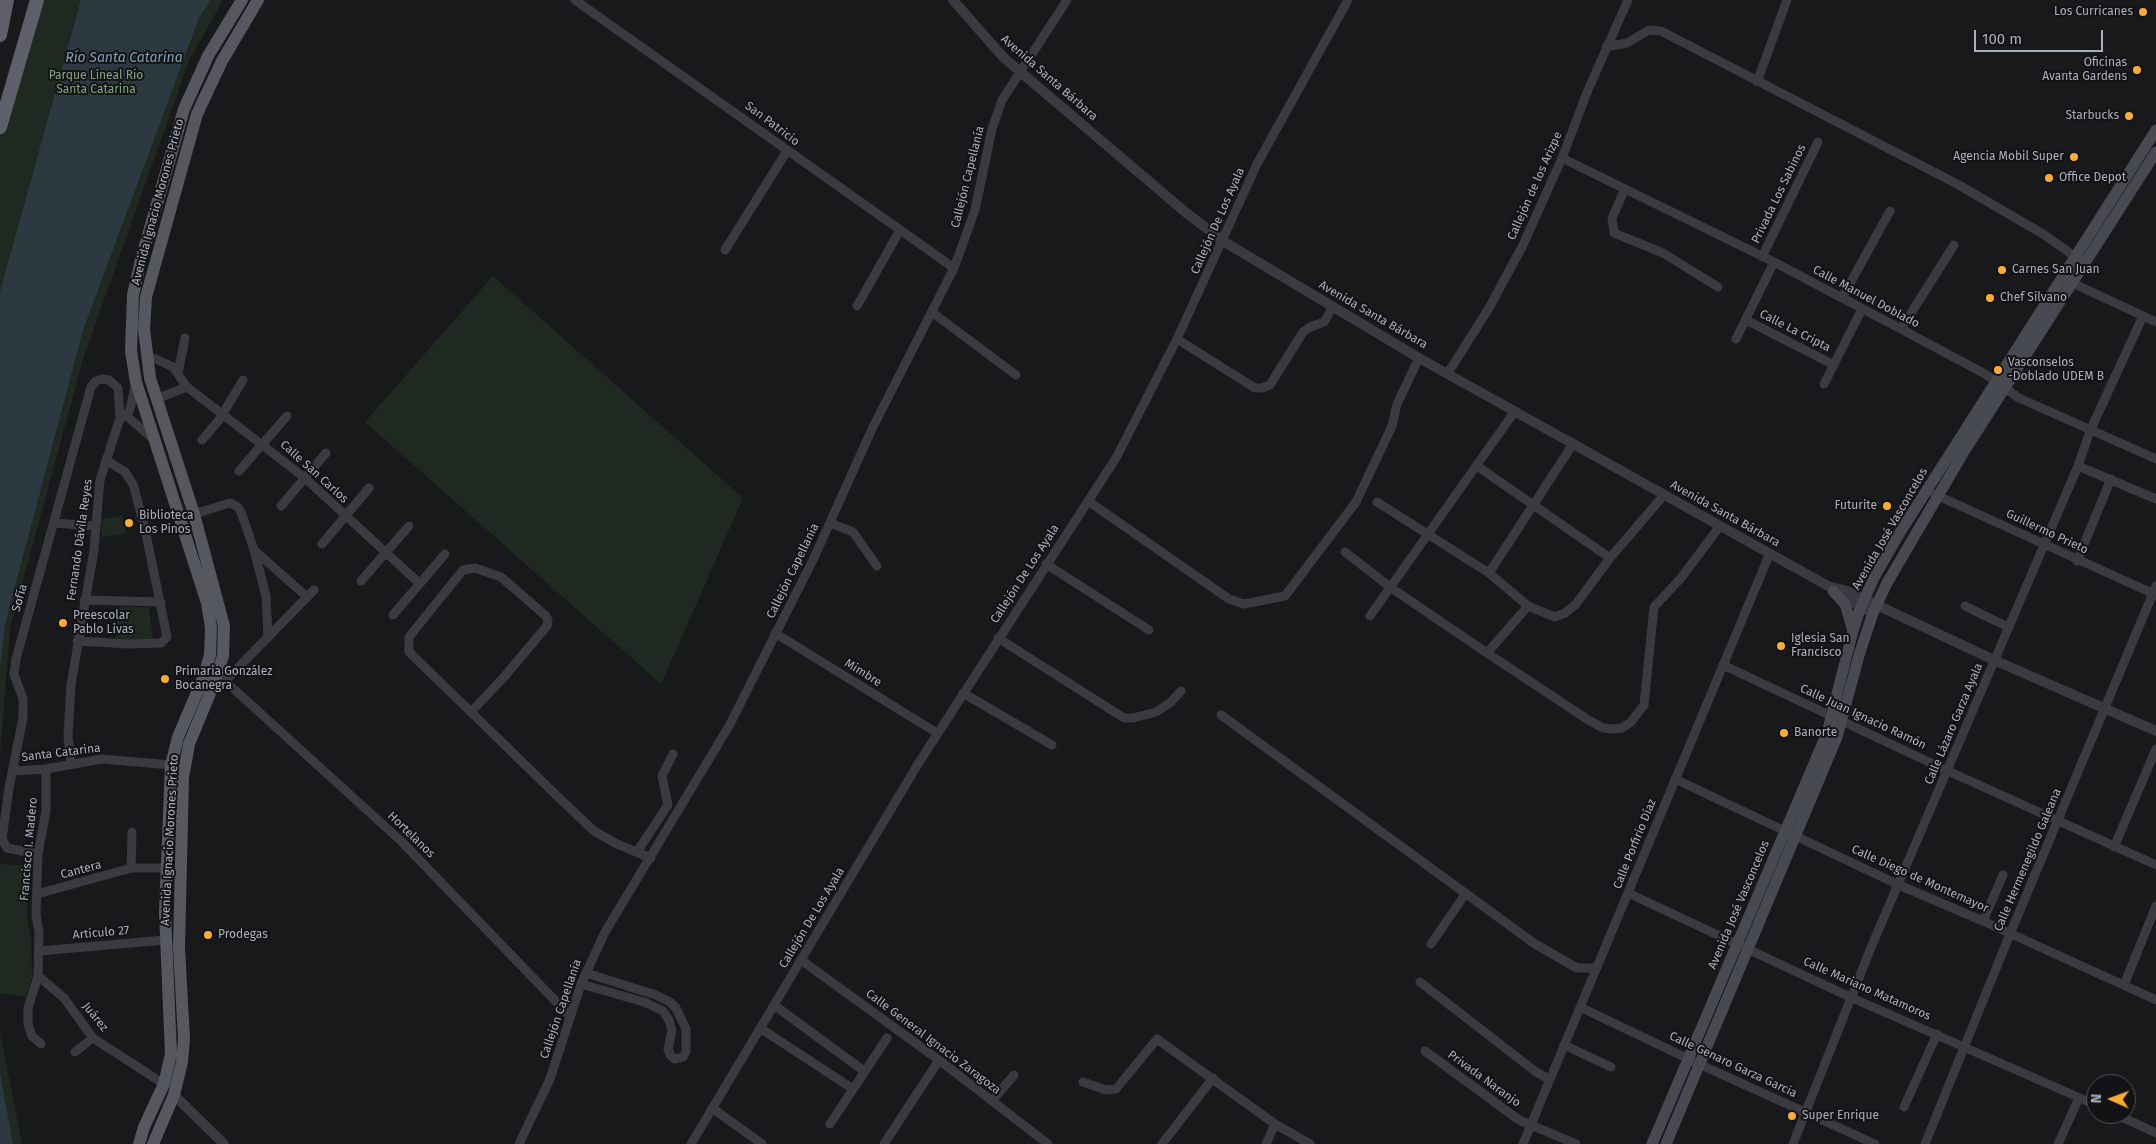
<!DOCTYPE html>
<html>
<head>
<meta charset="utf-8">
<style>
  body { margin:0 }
  #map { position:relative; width:2156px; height:1144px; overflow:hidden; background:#18191b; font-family:"Fira Sans",sans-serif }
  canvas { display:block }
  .north { position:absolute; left:2086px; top:1074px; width:50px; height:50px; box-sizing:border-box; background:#131316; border:1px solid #4f5258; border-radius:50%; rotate:272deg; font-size:14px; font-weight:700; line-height:20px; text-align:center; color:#aab0bb }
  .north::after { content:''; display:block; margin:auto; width:18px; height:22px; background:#fbad30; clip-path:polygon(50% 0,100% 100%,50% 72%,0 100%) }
  .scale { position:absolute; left:1974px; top:30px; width:129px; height:22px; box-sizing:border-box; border:2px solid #aab0bb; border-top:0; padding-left:6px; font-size:15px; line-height:18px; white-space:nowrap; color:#aab0bb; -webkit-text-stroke:4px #131316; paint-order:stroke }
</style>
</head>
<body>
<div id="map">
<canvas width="2156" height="1144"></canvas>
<div class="north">N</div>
<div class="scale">100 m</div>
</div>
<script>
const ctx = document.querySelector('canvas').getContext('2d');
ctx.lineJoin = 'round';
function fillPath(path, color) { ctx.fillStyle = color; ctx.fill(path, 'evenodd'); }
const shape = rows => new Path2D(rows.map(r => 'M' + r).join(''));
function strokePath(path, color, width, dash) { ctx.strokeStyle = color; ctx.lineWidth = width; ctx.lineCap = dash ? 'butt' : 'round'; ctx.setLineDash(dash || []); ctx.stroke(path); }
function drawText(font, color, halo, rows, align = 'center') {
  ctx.font = font + ' "Fira Sans",sans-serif'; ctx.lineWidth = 4; ctx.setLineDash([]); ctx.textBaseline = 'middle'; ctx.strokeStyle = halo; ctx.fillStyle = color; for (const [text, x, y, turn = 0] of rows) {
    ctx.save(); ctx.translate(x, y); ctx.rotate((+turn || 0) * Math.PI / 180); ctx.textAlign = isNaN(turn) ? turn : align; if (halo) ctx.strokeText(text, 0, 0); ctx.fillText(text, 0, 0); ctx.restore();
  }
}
fillPath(shape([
  [37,0,223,0,189,61,84,356,10,629,0,754,0,130],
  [493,276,743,498,661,684,365,422],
  [122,516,126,533,102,537,101,519],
  [117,607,149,607,153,639,115,641],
  [0,864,29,866,27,917,31,937,32,977,26,997,0,993],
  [0,1033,4,1052,22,1144,0,1144]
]), '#202921');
fillPath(shape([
  [81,0,210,0,199,18,83,330,5,624,0,666,0,292],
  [0,1073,1,1079,13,1144,0,1144]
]), '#2d3940');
strokePath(shape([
  [575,0,954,268],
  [1606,47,1627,43,1649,30,1661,31,1959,185,2043,234,2080,260],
  [1757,82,1787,0],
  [1562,158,1774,262,1901,329,1985,374,2019,398,2156,459],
  [1625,189,1612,218,1614,233,1663,253,1718,287],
  [725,250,787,151],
  [1762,257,1818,142],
  [2068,281,2156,322],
  [1842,298,1890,211],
  [857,306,900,230],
  [933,313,1016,375],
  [1746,320,1834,365],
  [1901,329,1954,245],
  [1177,339,1255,388,1262,388,1270,385,1303,332,1310,327,1324,322,1333,307],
  [1736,339,1774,262],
  [147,357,156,359,173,367,187,387,305,478,419,583],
  [178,373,185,338],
  [1448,373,1489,308,1523,245,1562,158,1588,90,1628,0],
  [1824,384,1862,309],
  [156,399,187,387],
  [127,416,153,439],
  [202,440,219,420,243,380],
  [1477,466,1610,558],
  [2078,466,2156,499],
  [239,471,287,416],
  [1934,494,2156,595],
  [1088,501,1229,599,1244,604,1285,596,1356,502,1392,426,1397,404,1419,358],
  [1377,502,1489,573,1528,606,1555,617,1565,613,1576,604,1610,558,1664,495],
  [281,506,326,453],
  [194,514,230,503,238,507,241,512,254,550,266,596,268,638],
  [55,523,94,526],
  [830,523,853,532,877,566],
  [322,544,369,488],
  [254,550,307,597],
  [1345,552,1390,587,1487,653,1590,721,1603,728,1612,729,1622,728,1631,722,1644,705,1654,607,1681,578,1720,526],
  [2077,561,2111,479],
  [1046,564,1149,630],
  [1489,573,1573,444],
  [361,581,409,526],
  [84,600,161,602],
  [1965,606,2008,627],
  [393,615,445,554],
  [1370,616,1515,411],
  [775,633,937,733],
  [998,638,1124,718,1133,718,1156,712,1170,703,1181,691],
  [77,641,129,644,161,643,167,637,145,529,133,484,125,472,106,460],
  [1487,653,1528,606],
  [1723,665,1948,771,2156,865],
  [215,681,225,681,401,841,570,1016],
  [225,681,314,590],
  [963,693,1052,745],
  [471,712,504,677,547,626,548,620,546,616,501,577,475,568,463,570,409,637,409,652,475,716,553,792,594,831,617,844,651,858],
  [1221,715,1535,944,1577,968,1597,968],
  [71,764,68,736,71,685,94,550,100,480,120,418,127,416,130,409,136,383],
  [13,771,46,769,102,759,171,765],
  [1675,779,1899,885,1983,921,2156,1000],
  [2114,847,2156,749],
  [637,852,668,805,662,776,673,754],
  [38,854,7,848,2,839,9,788,23,718,23,699,14,674,16,659,91,387,96,381,102,379,109,380,118,388,120,418],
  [131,868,132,832],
  [1628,893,1850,997,2096,1105],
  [37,894,131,868,166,868],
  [1983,921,2003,875],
  [1431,944,1466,893],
  [39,951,165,940],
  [801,960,939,1060,1048,1144],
  [38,976,64,998,93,1038,164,1084],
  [1420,982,1536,1072,1549,1079],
  [581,984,644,1002,663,1011,669,1020,672,1031,668,1049,670,1055,675,1059,683,1057,686,1052,686,1029,676,1008,670,1002,656,995,586,973],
  [2124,985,2156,906],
  [774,1005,864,1071],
  [1580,1007,1699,1064,1875,1144],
  [760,1028,853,1089],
  [41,1044,32,1036,28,1024,28,1008,38,976,39,932,36,916,38,854,46,811,46,769],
  [1564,1045,1611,1067],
  [1425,1051,1519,1120,1576,1144],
  [75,1052,93,1038],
  [1083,1082,1106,1090,1116,1089,1157,1039,1275,1124,1310,1144],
  [992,1101,1014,1075],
  [1904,1107,1937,1034],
  [712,1108,762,1144],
  [2115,1114,2156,1133],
  [830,1124,887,1038],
  [519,1144,550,1079,581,984,605,932,729,726,813,560,872,429,954,268,975,210,992,129,1002,100,1067,0],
  [691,1144,918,764,1116,458,1177,339,1257,164,1348,0],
  [884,1144,939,1060],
  [1162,1144,1213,1078],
  [1266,1144,1275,1124],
  [1523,1144,1770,553],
  [1793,1144,1872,945,2078,466,2090,431,2143,316],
  [1925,1144,2010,934,2156,586],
  [2058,1144,2079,1098]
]), '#393b40', 9);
strokePath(shape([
  [953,0,1003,57,1184,211,1223,241,1263,265,1419,358,1828,586,1847,591,1994,660,2156,731],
  [1838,594,1873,613],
  [174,1095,224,1144]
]), '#393b40', 10);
strokePath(shape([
  [1833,591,1845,604,1853,631],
  [1652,1144,1827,733,1853,631,1861,606,1875,576,1899,534,2156,130],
  [1666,1144,1837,737,1860,652,1873,613,1887,583,1965,450,2156,152]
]), '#474a50', 11);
strokePath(shape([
  [139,1144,144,1127,164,1084,171,1054,165,913,171,765,178,737,204,676,210,655,211,628,207,603,136,382,131,351,133,295,141,260,184,109,208,56,242,0],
  [153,1144,174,1095,182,1062,184,1039,179,948,183,778,189,744,215,681,223,656,224,626,194,514,150,378,144,329,146,297,197,114,222,61,258,0]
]), '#55585f', 12);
strokePath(shape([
  [0,35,7,0],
  [0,127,37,0]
]), '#5d6068', 14);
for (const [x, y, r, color] of [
  [2143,12,5,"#fbad30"],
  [2137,70,5,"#fbad30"],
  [2129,116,5,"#fbad30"],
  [2074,157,5,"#fbad30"],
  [2049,178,5,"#fbad30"],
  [2002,270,5,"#fbad30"],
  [1990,298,5,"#fbad30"],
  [1998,370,5,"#fbad30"],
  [1887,506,5,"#fbad30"],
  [129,523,5,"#fbad30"],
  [63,623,5,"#fbad30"],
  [1781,646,5,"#fbad30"],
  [165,679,5,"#fbad30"],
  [1784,733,5,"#fbad30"],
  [208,935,5,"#fbad30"],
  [1792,1116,5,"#fbad30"]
]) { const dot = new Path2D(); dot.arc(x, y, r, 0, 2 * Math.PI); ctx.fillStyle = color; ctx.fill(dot); strokePath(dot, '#131316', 2); }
drawText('12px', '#aab0bb', '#131316', [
  ["Los Curricanes",2133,12,"right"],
  ["Oficinas",2127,63,"right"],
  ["Avanta Gardens",2127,77,"right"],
  ["Starbucks",2119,116,"right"],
  ["Agencia Mobil Super",2064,157,"right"],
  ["Office Depot",2059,178],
  ["Carnes San Juan",2012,270],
  ["Chef Silvano",2000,298],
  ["Vasconselos",2008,363],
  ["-Doblado UDEM B",2008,377],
  ["Futurite",1877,506,"right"],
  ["Biblioteca",139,516],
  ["Los Pinos",139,530],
  ["Preescolar",73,616],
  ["Pablo Livas",73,630],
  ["Iglesia San",1791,639],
  ["Francisco",1791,653],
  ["Primaria González",175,672],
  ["Bocanegra",175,686],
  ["Banorte",1794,733],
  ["Prodegas",218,935],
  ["Super Enrique",1802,1116]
], 'left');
drawText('12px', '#80a781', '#131316', [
  ["Parque Lineal Río",96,76],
  ["Santa Catarina",96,90]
]);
drawText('12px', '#aab0bb', '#131316', [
  ["Avenida Santa Bárbara",1049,78,41],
  ["San Patricio",772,124,37],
  ["Callejón Capellanía",968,177,-76],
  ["Callejón de los Arizpe",1535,186,-66],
  ["Privada Los Sabinos",1779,194,-64],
  ["Avenida Ignacio Morones Prieto",158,202,-75],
  ["Callejón De Los Ayala",1218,221,-66],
  ["Calle Manuel Doblado",1866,297,28],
  ["Avenida Santa Bárbara",1373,315,30],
  ["Calle La Cripta",1795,331,27],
  ["Calle San Carlos",314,472,42],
  ["Avenida Santa Bárbara",1725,514,29],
  ["Avenida José Vasconcelos",1890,529,-60],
  ["Guillermo Prieto",2047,532,25],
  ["Fernando Dávila Reyes",80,540,-82],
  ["Callejón Capellanía",793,571,-64],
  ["Callejón De Los Ayala",1025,574,-57],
  ["Sofía",20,598,-74],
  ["Mimbre",863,673,32],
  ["Calle Juan Ignacio Ramón",1863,717,25],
  ["Calle Lázaro Garza Ayala",1954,724,-67],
  ["Santa Catarina",61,753,-7],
  ["Hortelanos",411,835,44],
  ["Avenida Ignacio Morones Prieto",170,840,-87],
  ["Calle Porfirio Díaz",1635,844,-68],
  ["Francisco I. Madero",29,849,-85],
  ["Calle Hermenegildo Galeana",2028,860,-67],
  ["Cantera",81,870,-15],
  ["Calle Diego de Montemayor",1920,879,24],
  ["Avenida José Vasconcelos",1739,905,-67],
  ["Callejón De Los Ayala",812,918,-59],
  ["Artículo 27",101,933,-5],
  ["Calle Mariano Matamoros",1867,989,24],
  ["Callejón Capellanía",561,1009,-71],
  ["Juárez",95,1017,51],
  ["Calle General Ignacio Zaragoza",933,1042,37],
  ["Calle Genaro Garza Garcia",1733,1065,25],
  ["Privada Naranjo",1484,1079,36]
]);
drawText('italic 14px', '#80a0b7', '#131316', [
  ["Río Santa Catarina",124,58]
]);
</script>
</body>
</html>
